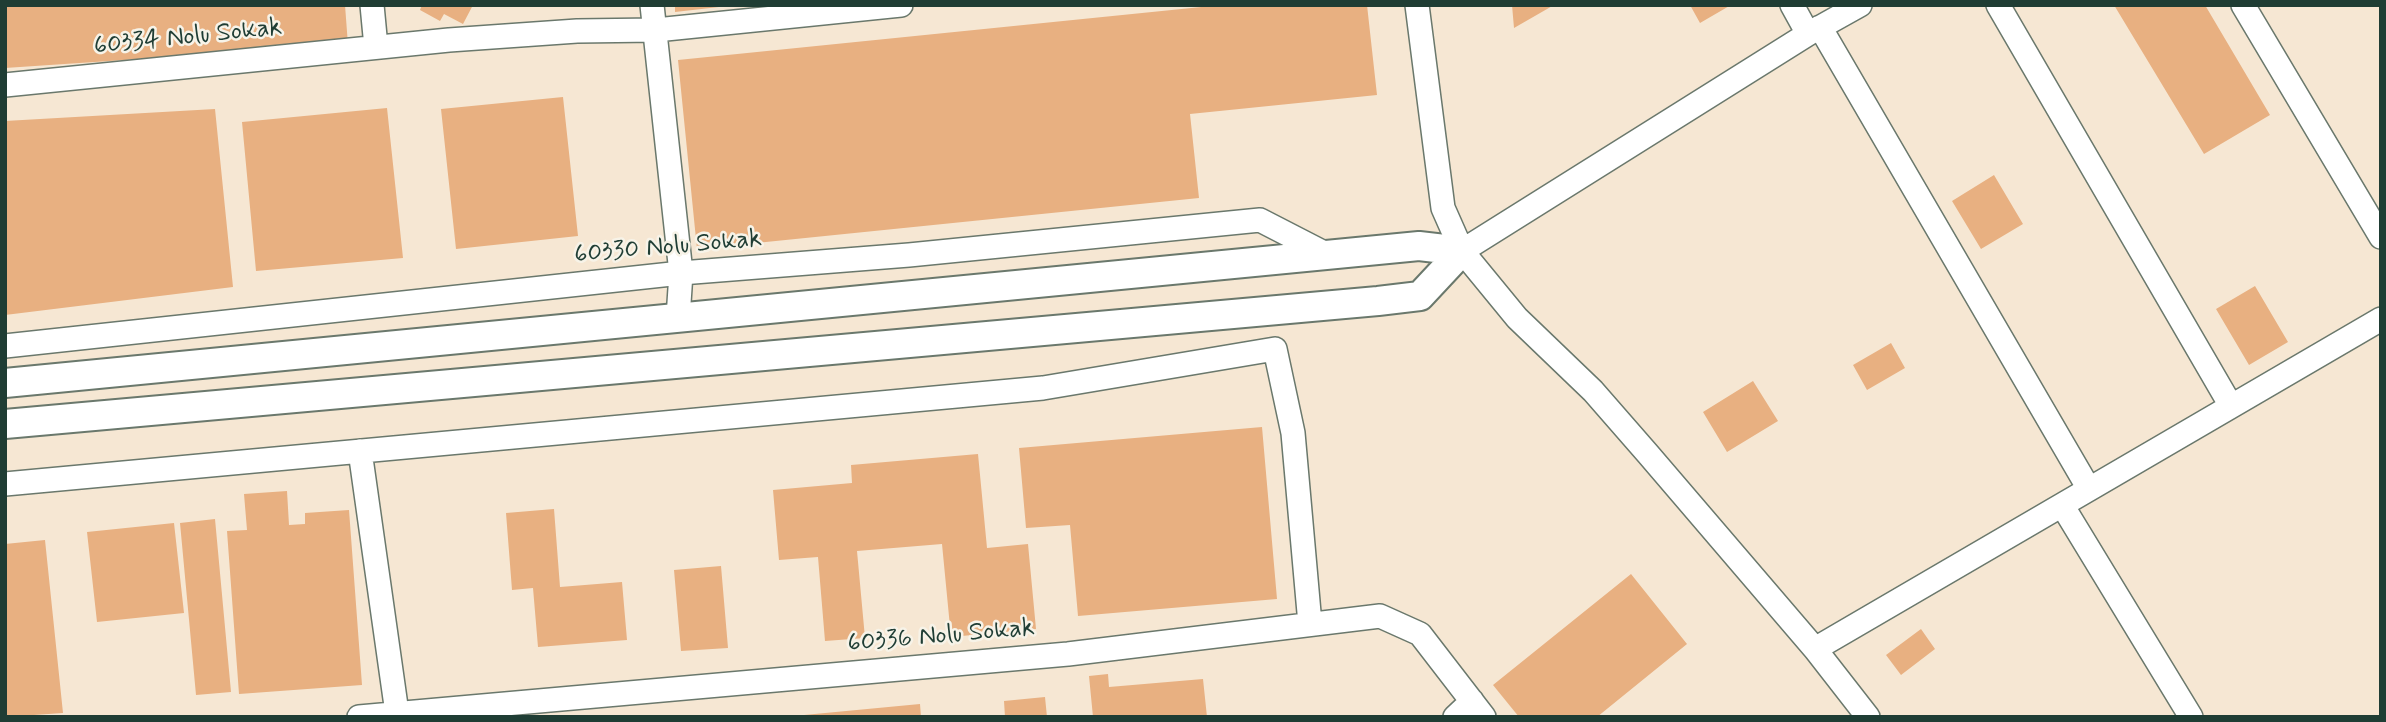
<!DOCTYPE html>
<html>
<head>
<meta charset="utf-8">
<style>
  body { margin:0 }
  #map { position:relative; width:2386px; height:722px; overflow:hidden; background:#f6e7d3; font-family:Mynerve,sans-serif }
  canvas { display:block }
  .frame { position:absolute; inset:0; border:7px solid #1f3d34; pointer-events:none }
</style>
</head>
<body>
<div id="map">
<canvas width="2386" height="722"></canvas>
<div class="frame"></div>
</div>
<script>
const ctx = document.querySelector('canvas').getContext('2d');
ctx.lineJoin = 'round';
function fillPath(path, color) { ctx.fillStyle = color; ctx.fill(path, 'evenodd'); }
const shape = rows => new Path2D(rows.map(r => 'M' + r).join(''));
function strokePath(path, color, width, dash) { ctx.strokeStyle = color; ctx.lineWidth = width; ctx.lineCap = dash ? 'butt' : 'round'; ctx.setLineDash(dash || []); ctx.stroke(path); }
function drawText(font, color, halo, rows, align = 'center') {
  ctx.font = font + ' Mynerve,sans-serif'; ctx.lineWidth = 5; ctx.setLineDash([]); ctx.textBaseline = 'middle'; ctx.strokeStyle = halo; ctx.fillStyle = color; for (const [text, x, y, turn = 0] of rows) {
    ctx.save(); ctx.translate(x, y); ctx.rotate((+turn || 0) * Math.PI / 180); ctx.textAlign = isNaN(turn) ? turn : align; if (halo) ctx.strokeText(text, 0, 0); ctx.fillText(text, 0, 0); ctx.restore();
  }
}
fillPath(shape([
  [5,5,345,5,348,45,5,68],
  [422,5,473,5,463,24,444,14,440,21,420,10],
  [675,5,718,5,719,7,675,12],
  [1221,5,1367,5,1377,95,1190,114,1199,198,697,249,678,60],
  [1512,5,1554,5,1514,28],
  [1690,5,1731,5,1700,23],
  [2114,5,2205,5,2270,115,2204,154],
  [563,97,578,236,456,249,441,109],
  [387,108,403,258,256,271,242,122],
  [215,109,233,287,5,315,5,121],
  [1994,175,2023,224,1981,249,1952,201],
  [2255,286,2288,342,2249,365,2216,309],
  [1891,343,1905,368,1867,390,1853,365],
  [1753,381,1778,421,1727,452,1703,412],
  [1262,427,1277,599,1078,616,1070,525,1026,528,1019,448],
  [978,454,987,548,1028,544,1036,629,951,637,942,544,857,551,865,638,825,641,818,557,779,560,773,490,852,483,851,465],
  [287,491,289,525,305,524,305,513,349,510,362,685,239,694,227,531,247,530,244,494],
  [554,509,560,587,622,582,627,640,538,647,533,588,512,590,506,513],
  [215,519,231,692,196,695,180,523],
  [174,523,184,613,97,622,87,532],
  [45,540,63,713,5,717,5,544],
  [721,566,728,648,681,651,674,570],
  [1631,574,1687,644,1597,717,1519,717,1493,685],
  [1921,629,1935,649,1901,675,1886,655],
  [1108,674,1109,687,1203,679,1207,717,1093,717,1089,676],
  [1045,697,1047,717,1005,717,1004,701],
  [920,704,921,717,804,717,804,715]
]), '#e8b081');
const minor = shape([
  [372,5,376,47],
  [652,5,681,273,678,318],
  [1417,5,1443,208,1462,251,1517,318,1593,391,1648,454,1815,649,1868,717],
  [1792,5,1808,34],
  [1998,5,2231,406],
  [2243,5,2381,237],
  [1820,27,2089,489],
  [5,85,449,40,577,31,656,30,901,5],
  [1462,251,1808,34,1860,5],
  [5,346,681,273,909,255,1260,220,1328,255],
  [360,451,397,713],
  [5,484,1043,388,1275,349,1293,433,1310,624],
  [2062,505,2191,717],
  [1815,649,2381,319],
  [359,717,1068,654,1380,616,1420,634,1484,717],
  [1455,717,1472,701]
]);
const tertiary = shape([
  [5,383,1419,246,1462,251],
  [5,424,1378,301,1420,296,1462,251]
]);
strokePath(minor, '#6a786c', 26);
strokePath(tertiary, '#6a786c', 32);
strokePath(minor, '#fff', 23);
strokePath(tertiary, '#fff', 28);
drawText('26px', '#1f3d34', '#f7f3e8', [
  ["60334 Nolu Sokak",188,38,-6],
  ["60330 Nolu Sokak",668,248,-5],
  ["60336 Nolu Sokak",941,637,-5]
]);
</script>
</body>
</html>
